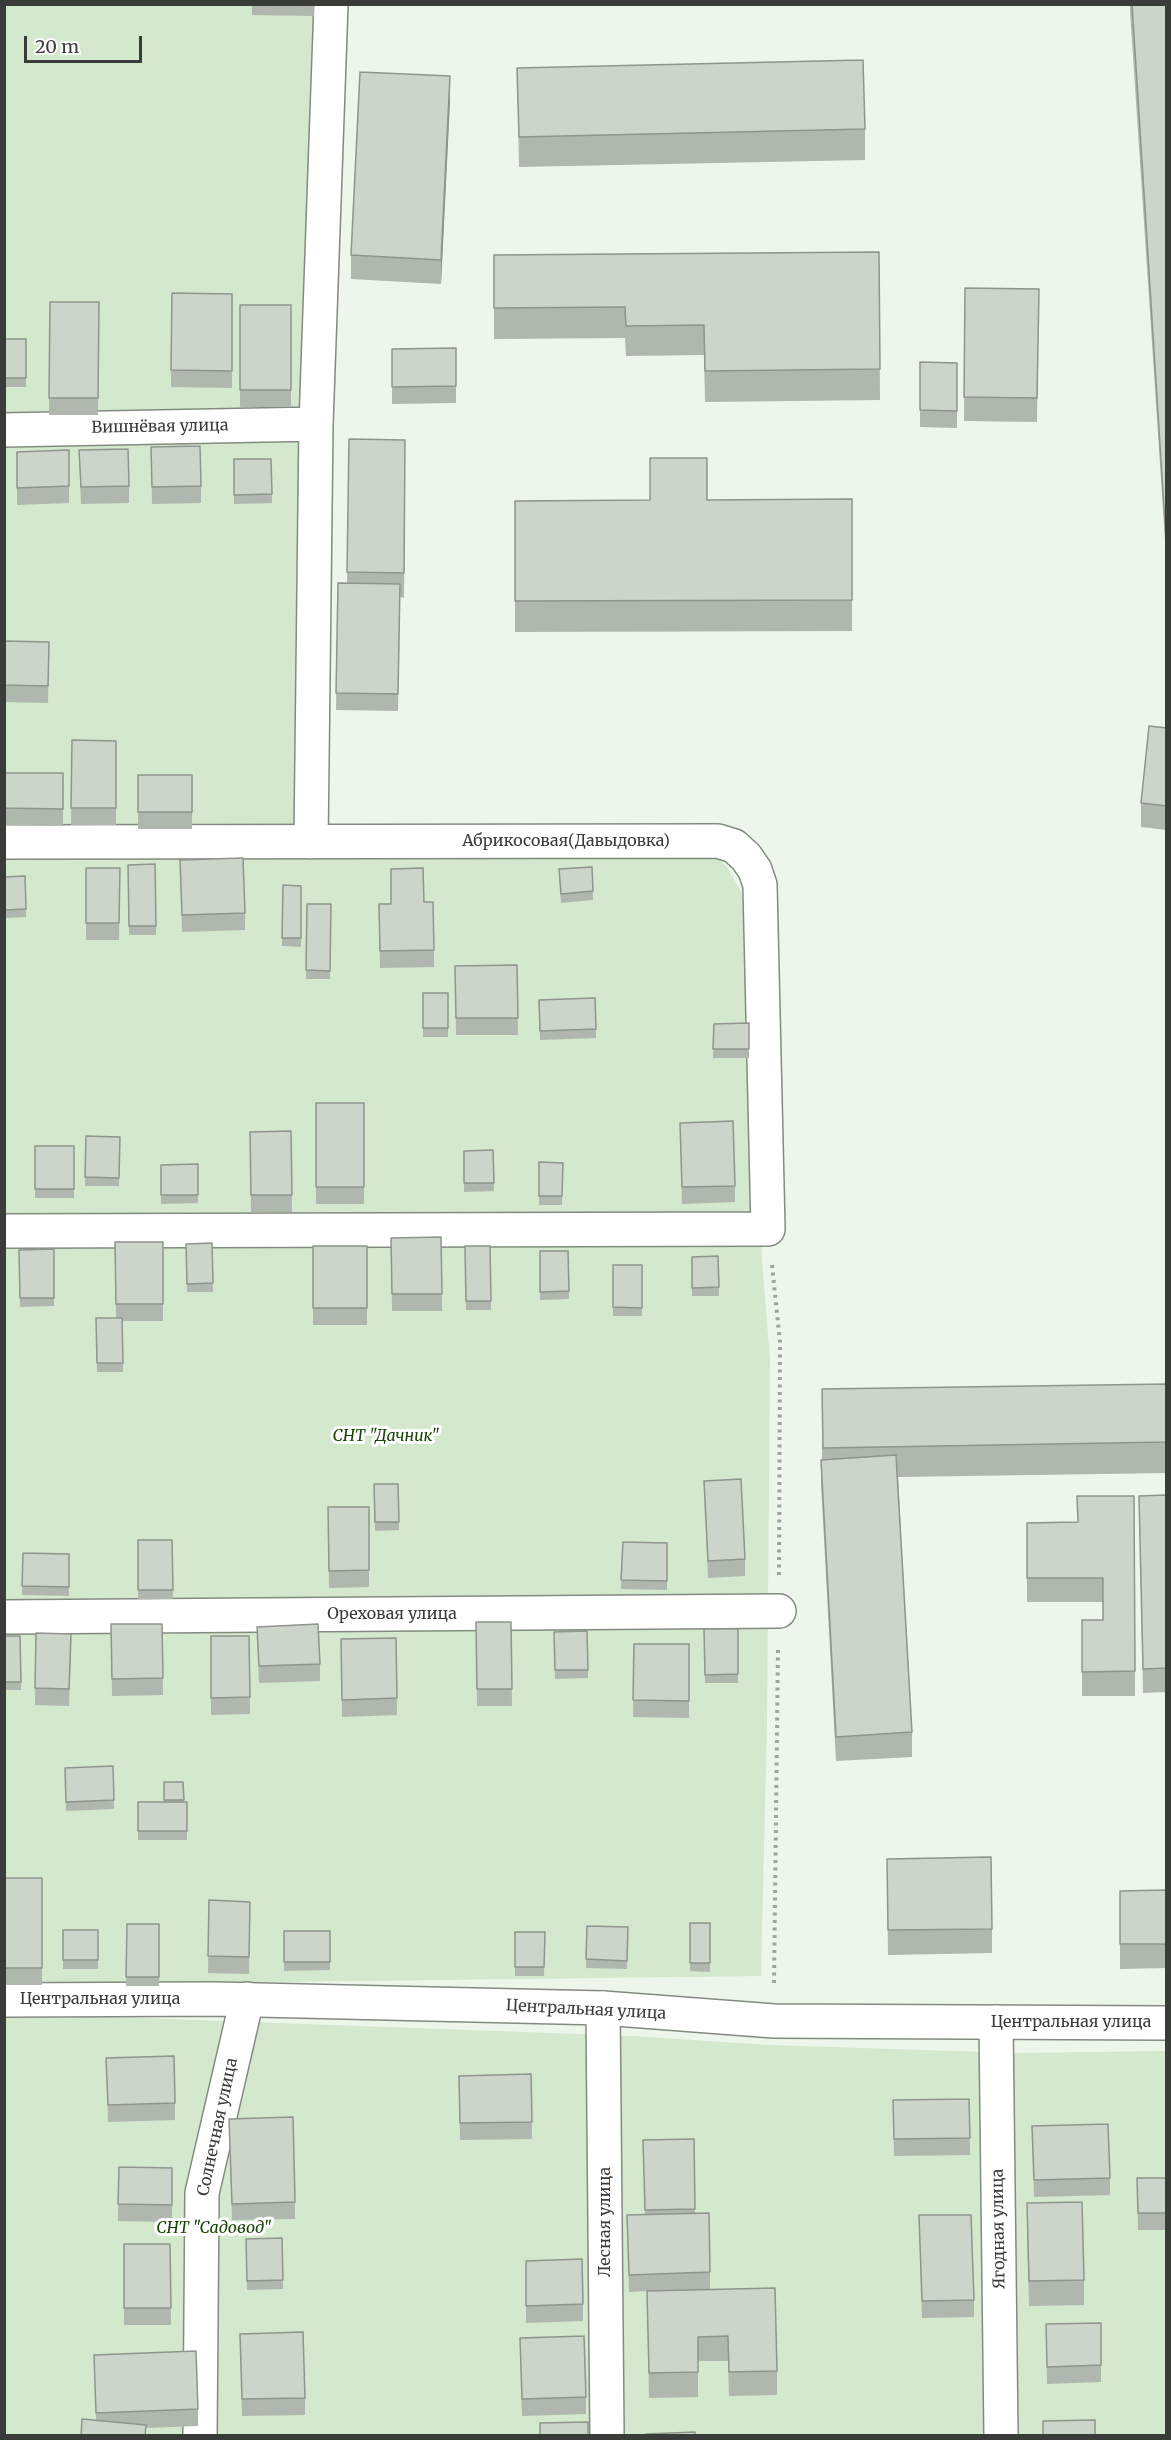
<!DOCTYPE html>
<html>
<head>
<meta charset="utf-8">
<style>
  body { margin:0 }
  #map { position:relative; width:1171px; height:2440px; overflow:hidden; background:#edf6eb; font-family:Merriweather,serif }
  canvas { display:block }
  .frame { position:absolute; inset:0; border:6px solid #393c38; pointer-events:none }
  .scale { position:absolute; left:24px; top:36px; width:118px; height:27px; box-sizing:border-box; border:3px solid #393c38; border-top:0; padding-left:8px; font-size:18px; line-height:21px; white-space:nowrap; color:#393c38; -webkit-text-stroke:4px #fff; paint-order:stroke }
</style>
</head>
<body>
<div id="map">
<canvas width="1171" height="2440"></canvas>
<div class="frame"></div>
<div class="scale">20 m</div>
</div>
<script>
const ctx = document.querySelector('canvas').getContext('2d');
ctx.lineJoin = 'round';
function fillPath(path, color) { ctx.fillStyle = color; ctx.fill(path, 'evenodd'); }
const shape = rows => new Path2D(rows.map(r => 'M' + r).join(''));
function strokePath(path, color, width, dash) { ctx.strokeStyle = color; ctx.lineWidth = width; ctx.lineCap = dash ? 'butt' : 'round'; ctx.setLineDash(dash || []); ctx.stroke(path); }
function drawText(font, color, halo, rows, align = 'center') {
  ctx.font = font + ' Merriweather,serif'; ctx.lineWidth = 6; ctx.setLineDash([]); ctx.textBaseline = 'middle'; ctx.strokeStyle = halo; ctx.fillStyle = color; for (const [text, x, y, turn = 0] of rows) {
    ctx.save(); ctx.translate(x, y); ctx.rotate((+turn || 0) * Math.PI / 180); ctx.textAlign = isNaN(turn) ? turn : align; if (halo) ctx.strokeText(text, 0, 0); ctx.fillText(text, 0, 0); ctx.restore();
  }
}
fillPath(shape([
  [5,5,319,5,305,857,698,852,717,858,727,867,742,893,748,931,762,1260,770,1360,767,1722,761,1976,281,1982,71,1990,5,1989],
  [5,2013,633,2036,769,2045,1015,2053,1166,2051,1166,2435,5,2436]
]), '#d3e8cc');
const street = shape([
  [4,430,316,424],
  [4,842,718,841,734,846,746,857,755,870,760,885,768,1229,4,1231],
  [311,842,316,424,331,4],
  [4,1617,779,1611],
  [603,2008,607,2436],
  [996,2022,1001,2436],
  [200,2436,202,2193,247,1999]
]);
const secondary = shape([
  [4,2000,215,1999,603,2008,774,2021,1166,2023]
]);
strokePath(street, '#838b81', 36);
strokePath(secondary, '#838b81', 36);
strokePath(shape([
  [772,1265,780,1342,779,1575],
  [774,1983,778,1649]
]), '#9ea49c', 4, [3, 4.5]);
strokePath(street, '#fff', 33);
strokePath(secondary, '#fff', 33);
fillPath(shape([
  [252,4,314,4,314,16,252,15],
  [1130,4,1167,4,1167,570,1130,11],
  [517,68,865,129,865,160,519,167],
  [450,101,441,284,351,279,351,255],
  [879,252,880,400,705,402,704,355,626,356,625,338,494,339,494,255],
  [965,288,1039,289,1037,422,964,421],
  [172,293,232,294,232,388,171,387],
  [50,302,99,302,98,415,49,415],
  [240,305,291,305,291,407,240,407],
  [4,339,26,339,26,387,4,387],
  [456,348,456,403,392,404,392,349],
  [920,362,957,363,957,428,920,427],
  [349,439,405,440,404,598,400,597,398,711,336,710,338,583,347,583],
  [151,447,201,486,201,503,152,504],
  [69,450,69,503,17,505,17,452],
  [79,450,129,486,129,503,81,504],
  [234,459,271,459,272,503,234,504],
  [852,499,852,631,515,632,515,501],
  [4,641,49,659,48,703,4,702],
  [1167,728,1167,830,1141,827,1141,803],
  [72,740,116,741,116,825,71,825],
  [4,773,63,773,63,826,4,825],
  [138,775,192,775,192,829,138,829],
  [180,860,245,913,245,930,182,932],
  [155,864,156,935,129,935,128,865],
  [592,867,593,900,561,903,559,869],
  [86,868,120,868,119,940,86,940],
  [25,876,26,917,4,918,4,877],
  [283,885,301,886,301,947,282,946],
  [424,902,434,950,434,967,380,968,379,904],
  [307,904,331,904,330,979,306,979],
  [517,965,518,1035,456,1035,455,966],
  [423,993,448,993,448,1037,423,1037],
  [595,998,596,1038,540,1040,539,1000],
  [749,1023,749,1058,713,1058,714,1024],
  [316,1103,364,1103,364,1204,316,1204],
  [680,1123,735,1186,735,1202,682,1204],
  [291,1131,292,1212,251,1212,250,1132],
  [86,1136,120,1137,119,1186,85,1186],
  [35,1146,74,1146,74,1198,35,1198],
  [493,1150,494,1191,464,1192,464,1151],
  [539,1162,563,1163,562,1205,539,1205],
  [198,1164,198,1203,161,1204,161,1165],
  [441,1237,442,1311,392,1311,391,1238],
  [115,1242,163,1242,163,1321,122,1321,123,1372,97,1372,96,1318,116,1318],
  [212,1243,213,1292,187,1292,186,1244],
  [313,1246,367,1246,367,1325,313,1325],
  [465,1246,490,1246,491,1310,466,1310],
  [54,1249,54,1306,20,1307,19,1250],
  [540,1251,568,1251,569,1299,540,1300],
  [718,1256,719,1296,692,1296,692,1257],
  [613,1265,642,1265,642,1316,613,1316],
  [1167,1384,1167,1473,898,1477,912,1732,912,1757,836,1761,821,1484,821,1460,822,1460,822,1389],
  [704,1481,745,1559,745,1576,708,1578],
  [374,1484,398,1484,399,1530,375,1531],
  [1167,1495,1167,1692,1143,1693,1139,1496],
  [1134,1496,1135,1696,1082,1696,1082,1620,1103,1620,1103,1602,1027,1602,1027,1523,1077,1522],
  [328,1507,369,1507,369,1587,329,1588],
  [138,1540,172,1540,173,1599,138,1599],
  [623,1542,667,1543,667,1590,621,1589],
  [23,1553,69,1554,69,1596,22,1595],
  [476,1622,511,1622,512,1706,477,1706],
  [111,1624,162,1624,163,1695,112,1696],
  [257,1627,320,1664,320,1681,259,1683],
  [704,1629,738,1629,738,1683,705,1683],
  [587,1631,588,1678,555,1679,554,1632],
  [36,1633,71,1651,69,1706,35,1705],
  [4,1636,20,1636,21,1690,4,1690],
  [211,1636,249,1636,250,1714,211,1715],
  [396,1638,397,1715,342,1717,341,1639],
  [634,1644,689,1644,689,1718,633,1717],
  [113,1766,114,1809,66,1811,65,1768],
  [164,1782,183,1782,184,1802,187,1802,187,1840,138,1840,138,1802,164,1802],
  [4,1878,42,1878,42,1985,4,1985],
  [887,1883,992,1929,992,1953,888,1955],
  [1167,1890,1167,1968,1120,1969,1120,1891],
  [209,1900,250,1902,249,1974,208,1973],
  [690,1923,710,1923,710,1972,690,1971],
  [127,1924,159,1924,159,1986,126,1986],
  [587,1926,628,1927,627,1969,586,1968],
  [63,1930,98,1930,98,1969,63,1969],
  [284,1931,330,1931,330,1970,284,1971],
  [515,1932,545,1932,544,1976,515,1976],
  [106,2058,175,2103,175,2120,108,2122],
  [531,2074,532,2139,460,2140,459,2076],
  [969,2099,970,2155,894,2156,893,2100],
  [229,2119,295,2202,295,2219,232,2220],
  [1032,2126,1110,2178,1110,2195,1034,2197],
  [694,2139,695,2213,710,2272,710,2289,777,2371,777,2395,729,2396,728,2361,698,2361,698,2397,649,2398,647,2291,629,2292,627,2215,645,2215,643,2140],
  [119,2167,172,2168,172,2222,118,2221],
  [1137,2178,1167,2178,1167,2230,1138,2230],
  [919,2215,974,2300,974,2317,922,2318],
  [1027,2227,1084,2280,1084,2305,1029,2306],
  [282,2238,283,2289,247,2290,246,2239],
  [124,2244,170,2244,171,2325,124,2325],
  [526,2261,583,2304,583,2321,526,2323],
  [1046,2324,1101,2365,1101,2382,1047,2384],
  [240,2334,305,2398,305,2415,242,2416],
  [520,2338,586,2397,586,2414,522,2416],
  [94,2355,198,2409,198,2426,146,2428,146,2436,96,2420]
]), '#afb7ae');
fillPath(shape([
  [450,76,450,101,441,284,441,260]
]), '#8f958d');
const building = shape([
  [1132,4,1167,4,1167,539,1166,539,1132,4],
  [863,60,865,129,519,137,517,68,863,60],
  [360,72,450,76,441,260,351,255,360,72],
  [879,252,880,369,705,371,704,325,626,326,625,307,494,308,494,255,879,252],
  [965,288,1039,289,1037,398,964,397,965,288],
  [172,293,232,294,232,371,171,370,172,293],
  [50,302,99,302,98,398,49,398,50,302],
  [240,305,291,305,291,390,240,390,240,305],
  [4,339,26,339,26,378,4,378,4,339],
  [456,348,456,386,392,387,392,349,456,348],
  [920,362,957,363,957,411,920,410,920,362],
  [349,439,405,440,404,573,347,572,349,439],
  [200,446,201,486,152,487,151,447,200,446],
  [128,449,129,486,81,487,79,450,128,449],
  [69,450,69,486,17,488,17,452,69,450],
  [4,458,5,494,4,494,4,458],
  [650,458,707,458,707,500,852,499,852,600,515,601,515,501,650,500,650,458],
  [234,459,271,459,272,494,234,495,234,459],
  [338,583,400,584,398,694,336,693,338,583],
  [4,641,49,642,48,686,4,685,4,641],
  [1149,726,1167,728,1167,806,1141,803,1149,726],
  [72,740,116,741,116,808,71,808,72,740],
  [4,773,63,773,63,809,4,808,4,773],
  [138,775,192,775,192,812,138,812,138,775],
  [243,858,245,913,182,915,180,860,243,858],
  [155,864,156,926,129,926,128,865,155,864],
  [592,867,593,891,561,894,559,869,592,867],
  [86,868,120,868,119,923,86,923,86,868],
  [423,868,424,902,433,902,434,950,380,951,379,904,391,904,391,869,423,868],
  [25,876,26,909,4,910,4,877,25,876],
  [283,885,301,886,301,938,282,938,283,885],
  [307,904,331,904,330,971,306,970,307,904],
  [517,965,518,1018,456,1018,455,966,517,965],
  [423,993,448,993,448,1028,423,1028,423,993],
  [595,998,596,1029,540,1031,539,1000,595,998],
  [749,1023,749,1049,713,1049,714,1024,749,1023],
  [316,1103,364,1103,364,1187,316,1187,316,1103],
  [733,1121,735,1186,682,1187,680,1123,733,1121],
  [291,1131,292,1195,251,1195,250,1132,291,1131],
  [86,1136,120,1137,119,1178,85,1177,86,1136],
  [35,1146,74,1146,74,1189,35,1189,35,1146],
  [493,1150,494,1183,464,1183,464,1151,493,1150],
  [539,1162,563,1163,562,1196,539,1196,539,1162],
  [198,1164,198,1195,161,1195,161,1165,198,1164],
  [441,1237,442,1294,392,1294,391,1238,441,1237],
  [115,1242,163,1242,163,1304,116,1304,115,1242],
  [212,1243,213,1283,187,1284,186,1244,212,1243],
  [313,1246,367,1246,367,1308,313,1308,313,1246],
  [465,1246,490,1246,491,1301,466,1301,465,1246],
  [54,1249,54,1298,20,1298,19,1250,54,1249],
  [540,1251,568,1251,569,1291,540,1292,540,1251],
  [718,1256,719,1287,692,1288,692,1257,718,1256],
  [613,1265,642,1265,642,1308,613,1307,613,1265],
  [96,1318,122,1318,123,1363,97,1363,96,1318],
  [1167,1384,1167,1442,823,1448,822,1389,1167,1384],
  [896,1455,912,1732,836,1737,821,1460,896,1455],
  [741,1479,745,1559,708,1561,704,1481,741,1479],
  [374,1484,398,1484,399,1522,375,1522,374,1484],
  [1167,1495,1167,1668,1143,1669,1139,1496,1167,1495],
  [1077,1496,1134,1496,1135,1671,1082,1672,1082,1620,1103,1620,1103,1578,1027,1578,1027,1523,1078,1522,1077,1496],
  [328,1507,369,1507,369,1570,329,1571,328,1507],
  [138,1540,172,1540,173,1590,138,1590,138,1540],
  [623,1542,667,1543,667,1581,621,1580,623,1542],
  [23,1553,69,1554,69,1587,22,1586,23,1553],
  [476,1622,511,1622,512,1689,477,1689,476,1622],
  [111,1624,162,1624,163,1678,112,1679,111,1624],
  [318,1624,320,1664,259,1666,257,1627,318,1624],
  [704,1629,738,1629,738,1674,705,1675,704,1629],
  [587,1631,588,1670,555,1670,554,1632,587,1631],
  [36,1633,71,1634,69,1689,35,1688,36,1633],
  [4,1636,20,1636,21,1682,4,1682,4,1636],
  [211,1636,249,1636,250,1697,211,1698,211,1636],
  [396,1638,397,1698,342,1700,341,1639,396,1638],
  [634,1644,689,1644,689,1701,633,1700,634,1644],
  [113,1766,114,1800,66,1802,65,1768,113,1766],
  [164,1782,183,1782,184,1800,164,1800,164,1782],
  [138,1802,187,1802,187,1831,138,1831,138,1802],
  [991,1857,992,1929,888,1930,887,1859,991,1857],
  [4,1878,42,1878,42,1968,4,1968,4,1878],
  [1167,1890,1167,1944,1120,1944,1120,1891,1167,1890],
  [209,1900,250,1902,249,1957,208,1956,209,1900],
  [690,1923,710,1923,710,1963,690,1963,690,1923],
  [127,1924,159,1924,159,1977,126,1977,127,1924],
  [587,1926,628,1927,627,1961,586,1959,587,1926],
  [63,1930,98,1930,98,1960,63,1960,63,1930],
  [284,1931,330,1931,330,1962,284,1962,284,1931],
  [515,1932,545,1932,544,1967,515,1967,515,1932],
  [174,2056,175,2103,108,2105,106,2058,174,2056],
  [531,2074,532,2122,460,2123,459,2076,531,2074],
  [969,2099,970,2138,894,2139,893,2100,969,2099],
  [293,2117,295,2202,232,2204,229,2119,293,2117],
  [1108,2124,1110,2178,1034,2180,1032,2126,1108,2124],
  [694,2139,695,2209,645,2210,643,2140,694,2139],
  [119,2167,172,2168,172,2205,118,2204,119,2167],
  [1137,2178,1167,2178,1167,2213,1138,2213,1137,2178],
  [1082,2202,1084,2280,1029,2281,1027,2203,1082,2202],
  [709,2213,710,2272,629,2275,627,2215,709,2213],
  [919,2215,971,2215,974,2300,922,2301,919,2215],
  [282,2238,283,2280,247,2281,246,2239,282,2238],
  [124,2244,170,2244,171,2308,124,2308,124,2244],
  [582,2259,583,2304,526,2306,526,2261,582,2259],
  [775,2288,777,2371,729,2372,728,2336,698,2337,698,2372,649,2373,647,2291,775,2288],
  [1101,2323,1101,2365,1047,2367,1046,2324,1101,2323],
  [303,2332,305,2398,242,2399,240,2334,303,2332],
  [584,2336,586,2397,522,2399,520,2338,584,2336],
  [196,2351,198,2409,96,2413,94,2355,196,2351],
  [82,2419,146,2425,145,2436,81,2436,82,2419],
  [1095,2420,1095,2436,1043,2436,1043,2421,1095,2420],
  [588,2422,588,2436,540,2436,540,2423,588,2422],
  [695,2432,695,2436,646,2436,646,2434,695,2432]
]);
fillPath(building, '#ccd5ca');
strokePath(building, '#8f958d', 1.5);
drawText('16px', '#393c38', '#fff', [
  ["Вишнёвая улица",160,427,-1],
  ["Абрикосовая(Давыдовка)",566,841],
  ["Ореховая улица",392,1614],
  ["Центральная улица",100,1999],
  ["Центральная улица",586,2010,3],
  ["Центральная улица",1071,2022],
  ["Солнечная улица",218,2127,-78],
  ["Лесная улица",605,2222,-90],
  ["Ягодная улица",999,2229,-91]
]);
drawText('italic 16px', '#184503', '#fff', [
  ["СНТ \"Дачник\"",386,1436],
  ["СНТ \"Садовод\"",214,2228]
]);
</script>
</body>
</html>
